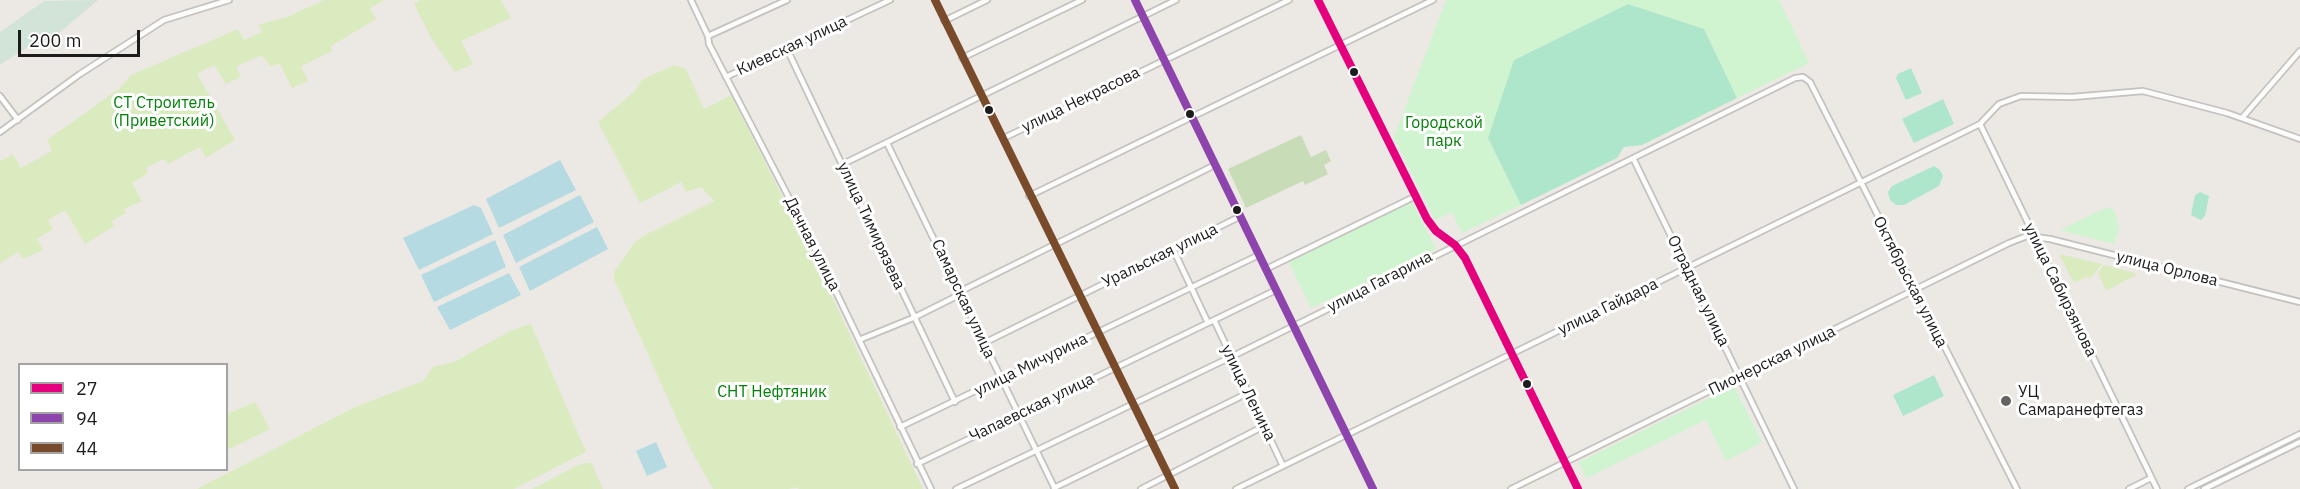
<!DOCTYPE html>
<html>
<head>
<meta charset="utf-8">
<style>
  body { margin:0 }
  #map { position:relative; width:2300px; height:489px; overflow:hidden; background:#ece9e4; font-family:"IBM Plex Sans",sans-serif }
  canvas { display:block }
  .legend { position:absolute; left:18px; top:363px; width:210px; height:108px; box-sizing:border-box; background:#fff; border:2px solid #a4a4a4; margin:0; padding:8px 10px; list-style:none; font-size:18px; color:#1c1c1c }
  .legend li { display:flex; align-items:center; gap:12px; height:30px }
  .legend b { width:30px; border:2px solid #a4a4a4 }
  .scale { position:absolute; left:18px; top:30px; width:122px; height:27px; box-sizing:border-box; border:3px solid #1c1c1c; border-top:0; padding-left:8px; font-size:18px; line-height:21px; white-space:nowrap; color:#1c1c1c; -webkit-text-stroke:4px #fff; paint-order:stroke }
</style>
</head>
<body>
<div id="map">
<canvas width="2300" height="489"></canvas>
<ul class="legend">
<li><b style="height:8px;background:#e5007d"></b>27</li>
<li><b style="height:8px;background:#8e44ad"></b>94</li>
<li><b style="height:8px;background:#7a4b2a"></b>44</li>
</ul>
<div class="scale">200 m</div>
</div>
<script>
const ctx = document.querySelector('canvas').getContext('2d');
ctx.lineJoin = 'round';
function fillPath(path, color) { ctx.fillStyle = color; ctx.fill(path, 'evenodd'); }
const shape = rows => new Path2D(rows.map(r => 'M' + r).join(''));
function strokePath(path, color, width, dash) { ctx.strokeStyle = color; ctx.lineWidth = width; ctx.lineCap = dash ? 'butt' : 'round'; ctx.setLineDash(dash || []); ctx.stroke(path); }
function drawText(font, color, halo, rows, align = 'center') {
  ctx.font = font + ' "IBM Plex Sans",sans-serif'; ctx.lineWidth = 6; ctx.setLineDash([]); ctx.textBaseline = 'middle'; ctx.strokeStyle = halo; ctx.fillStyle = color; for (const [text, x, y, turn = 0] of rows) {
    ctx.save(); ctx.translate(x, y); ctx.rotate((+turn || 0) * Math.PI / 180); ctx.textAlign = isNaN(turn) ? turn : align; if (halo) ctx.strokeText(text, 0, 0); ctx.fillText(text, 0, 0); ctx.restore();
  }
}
fillPath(shape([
  [324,0,384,0,370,8,376,19,331,46,332,51,301,66,308,81,292,88,279,63,271,67,262,55,236,67,241,77,226,84,214,65,197,74,235,140,206,158,200,147,168,164,164,159,146,168,148,173,132,183,142,201,124,209,126,213,112,221,114,226,85,244,65,210,48,220,53,229,37,239,43,250,23,259,18,252,0,263,0,161,13,154,21,168,52,151,47,140,120,88,131,75,238,29,244,40,262,32,258,25,289,16],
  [420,0,501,0,511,18,461,41,473,64,455,72,433,41,414,4],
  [674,65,686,69,704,109,731,95,813,257,923,489,799,489,797,487,789,489,713,489,691,450,614,279,614,272,635,242,643,236,714,201,701,187,686,192,681,182,640,203,598,122,634,92,642,80],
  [2059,254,2102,264,2090,279,2087,277,2074,283],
  [2104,265,2135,273,2136,275,2106,291,2098,273],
  [531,324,586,452,514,489,197,489,355,407,423,381,433,367,454,362,510,331],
  [255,402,270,429,227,450,227,414],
  [591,462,603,489,532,489,578,465]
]), '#daebc0');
fillPath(shape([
  [1301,135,1311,157,1326,150,1331,161,1324,165,1328,174,1305,185,1303,181,1246,208,1228,169]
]), '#c7dcb7');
fillPath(shape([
  [98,0,58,34,23,50,0,65,0,32,44,1]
]), '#d2e3d7');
fillPath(shape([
  [1446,0,1779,0,1809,63,1737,98,1704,29,1628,4,1515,59,1488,138,1521,205,1462,233,1452,212,1435,220,1394,137],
  [1412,201,1436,249,1311,308,1289,262],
  [2108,207,2114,210,2119,228,2114,244,2060,230],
  [1734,386,1762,442,1726,461,1706,420,1586,478,1579,462]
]), '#d0f4cf');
fillPath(shape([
  [1628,4,1704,29,1737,98,1642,145,1624,147,1617,158,1521,205,1488,138,1514,60],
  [1911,68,1922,93,1906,100,1896,78,1898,74],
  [1943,99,1954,124,1914,143,1902,119],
  [1934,166,1940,170,1943,176,1939,186,1904,205,1896,205,1890,200,1888,192,1892,186],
  [2200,192,2209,196,2205,216,2201,220,2191,215,2195,195],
  [1934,375,1944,396,1903,416,1893,395]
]), '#ade6cb');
fillPath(shape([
  [560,160,576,190,499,228,486,199],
  [580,195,594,222,516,263,503,235],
  [474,205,481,208,493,234,419,270,403,238],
  [597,227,608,249,530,291,519,267],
  [495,240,506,267,434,302,421,275],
  [509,273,521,295,450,330,437,307],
  [656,442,667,467,647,476,636,451]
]), '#b5dae1');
const street = shape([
  [691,0,708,36,709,44,813,244,931,489],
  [935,0,1175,489],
  [1135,0,1373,489],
  [1318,0,1427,219,1436,231,1455,245,1465,258,1578,489],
  [944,21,987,0],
  [708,36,787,0],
  [787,49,955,402],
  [962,58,1082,0],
  [726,77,890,0],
  [0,96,18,120],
  [2242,118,2300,51],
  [1980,124,2157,489],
  [1980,124,1999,104,2021,96,2072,97,2143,91,2227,113,2300,139],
  [0,132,80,74,164,20,229,0],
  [1004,138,1289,0],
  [887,143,1055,489],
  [1633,158,1794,489],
  [843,164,1176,0],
  [1029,196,1433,0],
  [1174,251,1208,323],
  [1266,269,1416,196],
  [1214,320,1283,466],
  [859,340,913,318,953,298,961,291,1215,165],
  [984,343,1239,217],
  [900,427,1259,255],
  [917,464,1276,290],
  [1054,488,1248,393],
  [956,489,1231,357,1795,78,1803,77,1810,82,2017,489],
  [1141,489,1264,426],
  [1236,489,1980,124],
  [1511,489,2009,243,2027,236,2050,239,2300,302],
  [2129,489,2151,478],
  [2188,489,2300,434],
  [2204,489,2300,442]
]);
strokePath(street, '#c4c2c0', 8);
strokePath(street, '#fcfcfb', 4.5);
strokePath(shape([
  [1318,0,1427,219,1436,231,1455,245,1465,258,1578,489]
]), '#e5007d', 8);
strokePath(shape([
  [1135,0,1373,489]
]), '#8e44ad', 8);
strokePath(shape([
  [935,0,1175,489]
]), '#7a4b2a', 8);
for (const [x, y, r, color] of [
  [1354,72,5,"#1c1c1c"],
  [989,110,5,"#1c1c1c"],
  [1190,114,5,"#1c1c1c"],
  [1237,210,5,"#1c1c1c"],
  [1527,384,5,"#1c1c1c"],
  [2006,401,6,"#656462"]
]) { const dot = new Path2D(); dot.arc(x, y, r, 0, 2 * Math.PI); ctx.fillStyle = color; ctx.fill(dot); strokePath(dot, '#fff', 2); }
drawText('16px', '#1c1c1c', '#fff', [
  ["Киевская улица",792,46,-25],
  ["улица Некрасова",1081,100,-26],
  ["улица Тимирязева",871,226,65],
  ["Дачная улица",812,244,63],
  ["Уральская улица",1160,256,-26],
  ["улица Орлова",2167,269,14],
  ["улица Гагарина",1380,282,-27],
  ["Октябрьская улица",1910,282,63],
  ["улица Сабирзянова",2060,290,64],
  ["Отрадная улица",1698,291,64],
  ["Самарская улица",963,299,65],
  ["улица Гайдара",1608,307,-26],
  ["Пионерская улица",1772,361,-26],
  ["улица Мичурина",1031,365,-26],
  ["улица Ленина",1248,393,64],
  ["Чапаевская улица",1032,408,-26]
]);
drawText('16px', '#048109', '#fff', [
  ["СТ Строитель",164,103],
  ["(Приветский)",164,121],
  ["Городской",1444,123],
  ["парк",1444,141],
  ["СНТ Нефтяник",772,392]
]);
drawText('16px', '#1c1c1c', '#fff', [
  ["УЦ",2018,392],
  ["Самаранефтегаз",2018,410]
], 'left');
</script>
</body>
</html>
